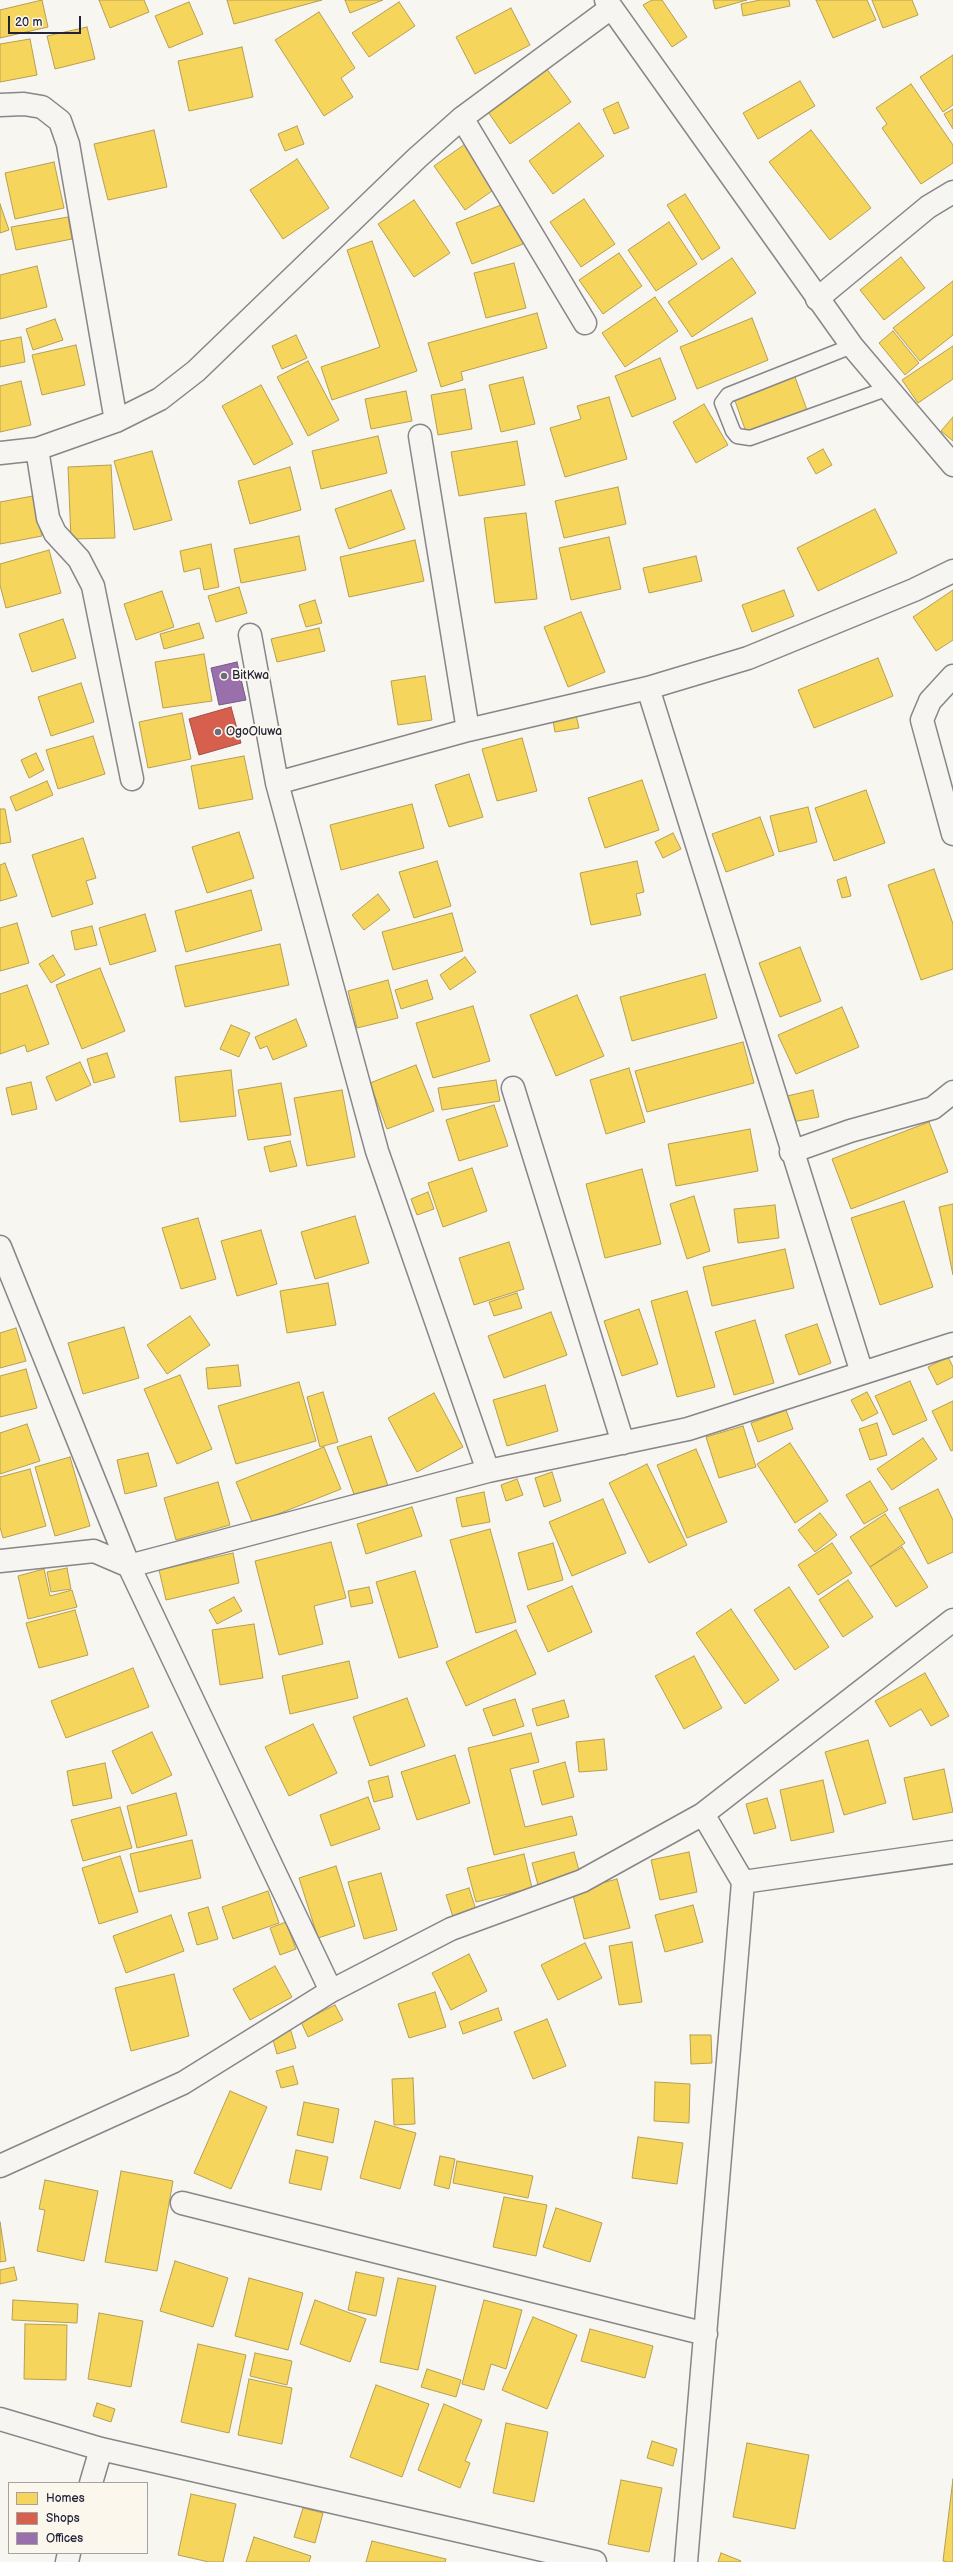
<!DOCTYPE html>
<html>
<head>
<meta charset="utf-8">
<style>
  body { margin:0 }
  #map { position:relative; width:953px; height:2562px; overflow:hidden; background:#f8f6f0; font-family:"Balsamiq Sans",sans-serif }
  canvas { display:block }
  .legend { position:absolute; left:8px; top:2482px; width:140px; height:72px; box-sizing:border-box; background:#fbf7ec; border:1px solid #a4a2a5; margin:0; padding:5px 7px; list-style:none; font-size:12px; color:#22223b }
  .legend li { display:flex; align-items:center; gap:8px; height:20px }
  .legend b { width:20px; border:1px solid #a4a2a5 }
  .scale { position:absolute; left:8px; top:16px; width:73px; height:18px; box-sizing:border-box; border:2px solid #22223b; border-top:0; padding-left:5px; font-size:12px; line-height:14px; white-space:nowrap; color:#22223b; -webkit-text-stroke:3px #fbf7ec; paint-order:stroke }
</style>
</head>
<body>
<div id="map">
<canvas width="953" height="2562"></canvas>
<ul class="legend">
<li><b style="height:11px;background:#f6d55c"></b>Homes</li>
<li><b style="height:11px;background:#d6604d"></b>Shops</li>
<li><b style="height:11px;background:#9970ab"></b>Offices</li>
</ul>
<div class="scale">20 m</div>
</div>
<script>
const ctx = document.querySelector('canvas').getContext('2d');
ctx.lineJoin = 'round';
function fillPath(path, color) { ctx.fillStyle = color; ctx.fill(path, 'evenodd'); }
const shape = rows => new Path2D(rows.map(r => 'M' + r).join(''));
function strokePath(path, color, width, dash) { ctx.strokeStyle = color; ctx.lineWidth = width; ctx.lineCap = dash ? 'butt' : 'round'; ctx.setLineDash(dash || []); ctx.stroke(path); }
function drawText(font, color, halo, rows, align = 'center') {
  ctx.font = font + ' "Balsamiq Sans",sans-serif'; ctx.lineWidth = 4; ctx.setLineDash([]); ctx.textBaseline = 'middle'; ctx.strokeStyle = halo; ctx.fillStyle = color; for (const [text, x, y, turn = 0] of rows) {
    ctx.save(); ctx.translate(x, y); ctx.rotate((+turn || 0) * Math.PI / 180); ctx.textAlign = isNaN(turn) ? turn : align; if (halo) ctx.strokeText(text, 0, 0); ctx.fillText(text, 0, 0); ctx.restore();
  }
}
const homes = shape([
  [42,0,48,27,0,38,0,10,42,0],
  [99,0,144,0,149,12,110,28,99,0],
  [227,0,322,0,234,24,227,0],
  [345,0,383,0,350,13,345,0],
  [652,0,662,0,687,37,672,47,643,5,652,0],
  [713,0,747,0,715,9,713,0],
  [760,0,789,0,790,6,743,16,741,4,760,0],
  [816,0,867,0,876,20,833,38,816,0],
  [872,0,912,0,918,15,883,28,872,0],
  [189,2,203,34,169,48,155,16,189,2],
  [399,2,415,26,369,57,352,33,399,2],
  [511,8,530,45,475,74,456,37,511,8],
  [319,12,355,68,341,78,353,97,324,116,275,40,319,12],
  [87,27,95,59,55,69,47,36,87,27],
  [30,39,37,75,0,82,0,44,30,39],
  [242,47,253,97,189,111,178,61,242,47],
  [953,55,953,105,943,112,920,77,953,55],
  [546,68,571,102,510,144,486,109,546,68],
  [800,81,815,106,758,139,743,113,800,81],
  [911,84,953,145,953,163,921,184,882,128,887,124,876,108,911,84],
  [618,102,629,128,614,134,603,109,618,102],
  [953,109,953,129,944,114,953,109],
  [579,123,604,156,553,194,529,161,579,123],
  [297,126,304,144,285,151,278,134,297,126],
  [154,130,167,187,108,200,94,144,154,130],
  [811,130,871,208,830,240,769,162,811,130],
  [468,142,499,186,465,210,434,166,468,142],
  [297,159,329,208,283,239,250,190,297,159],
  [54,162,64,208,15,219,5,173,54,162],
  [685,194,720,248,702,260,667,205,685,194],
  [584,199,615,244,581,267,550,222,584,199],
  [414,200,450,253,414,277,378,224,414,200],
  [506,203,523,244,472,264,456,223,506,203],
  [0,204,9,230,0,233,0,204],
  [68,217,72,239,16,250,11,227,68,217],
  [669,222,697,264,656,291,628,250,669,222],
  [372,241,417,371,332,400,321,367,380,347,347,250,372,241],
  [619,253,642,286,603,314,579,280,619,253],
  [901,257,925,288,884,320,860,290,901,257],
  [732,258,756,293,692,337,668,302,732,258],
  [514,263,526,308,486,318,474,273,514,263],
  [37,266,47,307,0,319,0,275,37,266],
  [953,281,953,335,920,361,893,328,953,281],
  [655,297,678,331,625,367,602,333,655,297],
  [537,313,547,348,461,372,463,380,441,387,428,343,537,313],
  [752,318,768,360,697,389,680,347,752,318],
  [55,319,63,340,33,350,26,329,55,319],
  [893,331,919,363,905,375,879,343,893,331],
  [296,335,307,358,282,369,272,346,296,335],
  [21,337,25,362,0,367,0,341,21,337],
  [76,345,85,385,42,395,32,355,76,345],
  [953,346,953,379,918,403,902,380,953,346],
  [660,358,676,399,632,417,615,376,660,358],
  [308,361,339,420,308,436,277,377,308,361],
  [523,377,535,424,501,432,489,385,523,377],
  [795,377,807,410,746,432,734,398,795,377],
  [21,381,31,425,0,432,0,386,21,381],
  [261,385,293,444,254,465,222,406,261,385],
  [465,389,472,429,438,435,431,395,465,389],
  [406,391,412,421,371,429,365,399,406,391],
  [609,397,627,459,565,477,550,428,581,419,577,406,609,397],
  [704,404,728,445,696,463,673,422,704,404],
  [953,417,953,441,941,431,953,417],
  [378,436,387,473,321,489,312,451,378,436],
  [517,441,525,485,459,496,451,452,517,441],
  [823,449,832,465,816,474,807,458,823,449],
  [152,451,172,520,134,530,114,461,152,451],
  [111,465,115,538,71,539,68,467,111,465],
  [290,467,301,510,250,524,238,481,290,467],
  [618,487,626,524,564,538,555,501,618,487],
  [391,490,405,529,349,549,335,509,391,490],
  [33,496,42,536,0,544,0,502,33,496],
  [875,509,897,553,818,591,797,548,875,509],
  [526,513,537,599,495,603,484,518,526,513],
  [299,536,306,570,241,583,234,549,299,536],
  [609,537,621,589,571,600,559,548,609,537],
  [415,540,424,581,349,597,340,557,415,540],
  [211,544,219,587,204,590,200,568,184,572,180,551,211,544],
  [49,550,61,593,6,608,0,585,0,564,49,550],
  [696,556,702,581,649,593,643,568,696,556],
  [239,587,247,613,216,622,208,596,239,587],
  [784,590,794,616,752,632,742,605,784,590],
  [953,590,953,640,936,651,913,617,953,590],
  [162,591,174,627,136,640,124,604,162,591],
  [315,600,322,623,306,627,299,605,315,600],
  [581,612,605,672,568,687,544,627,581,612],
  [63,619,76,658,32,672,19,634,63,619],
  [199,623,204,638,164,649,160,634,199,623],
  [319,628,325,651,277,662,271,639,319,628],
  [204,654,212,701,163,708,155,662,204,654],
  [878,658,893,696,814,728,798,690,878,658],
  [425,676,432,720,398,725,391,681,425,676],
  [81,683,94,722,51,736,38,697,81,683],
  [575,710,579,728,555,732,552,715,575,710],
  [182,713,191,759,148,768,139,722,182,713],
  [93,736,105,774,58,789,46,750,93,736],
  [522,738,537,791,497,801,482,749,522,738],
  [36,753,44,770,29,778,21,760,36,753],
  [244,756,253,799,199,809,191,766,244,756],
  [469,774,483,817,449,827,435,785,469,774],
  [642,780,659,830,605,848,588,798,642,780],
  [47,781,53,795,16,811,10,797,47,781],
  [866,790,885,843,834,861,815,808,866,790],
  [412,804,424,848,341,870,330,825,412,804],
  [808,807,817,842,779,852,770,816,808,807],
  [0,809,5,809,11,842,0,844,0,809],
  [760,817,774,855,726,872,712,834,760,817],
  [239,832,254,878,207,893,192,847,239,832],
  [673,833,681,849,663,858,655,842,673,833],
  [83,838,96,878,86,881,93,904,52,917,32,855,83,838],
  [437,861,451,906,414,918,399,872,437,861],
  [637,861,644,892,636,894,641,915,591,925,580,873,637,861],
  [5,863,17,896,0,901,0,865,5,863],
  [934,869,953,924,953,969,921,980,888,885,934,869],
  [846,877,851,896,842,898,837,880,846,877],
  [251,890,262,930,186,952,175,911,251,890],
  [378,894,390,910,364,930,352,915,378,894],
  [452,913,463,951,393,970,382,932,452,913],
  [145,914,156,951,110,965,99,928,145,914],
  [17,923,29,963,0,971,0,928,17,923],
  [92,926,97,945,75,950,71,931,92,926],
  [280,944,289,985,185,1007,175,966,280,944],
  [800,947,821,1001,780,1017,759,963,800,947],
  [53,955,65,975,51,983,39,964,53,955],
  [465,957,476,972,450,990,440,975,465,957],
  [100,968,125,1031,82,1049,56,985,100,968],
  [705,974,717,1018,632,1041,620,997,705,974],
  [388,980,398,1018,357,1028,348,991,388,980],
  [427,980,433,999,401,1009,395,990,427,980],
  [27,985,49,1044,27,1052,25,1045,0,1054,0,994,27,985],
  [577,995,604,1056,556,1076,530,1015,577,995],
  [473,1006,490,1061,433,1078,416,1023,473,1006],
  [842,1007,859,1047,796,1074,778,1035,842,1007],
  [296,1019,307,1046,273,1060,267,1046,260,1049,255,1037,296,1019],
  [231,1025,250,1033,239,1057,220,1049,231,1025],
  [743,1042,754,1083,647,1112,635,1071,743,1042],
  [107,1053,115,1077,94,1083,87,1059,107,1053],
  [80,1062,91,1085,56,1101,46,1077,80,1062],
  [416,1065,434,1111,387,1129,370,1083,416,1065],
  [629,1068,645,1122,606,1134,590,1080,629,1068],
  [231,1070,236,1116,180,1122,175,1077,231,1070],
  [496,1080,500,1101,442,1110,438,1088,496,1080],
  [31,1082,37,1109,12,1115,6,1088,31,1082],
  [281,1083,291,1135,248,1140,238,1090,281,1083],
  [342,1090,355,1157,307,1166,294,1098,342,1090],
  [813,1090,819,1117,792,1122,787,1096,813,1090],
  [494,1105,508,1146,459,1161,446,1120,494,1105],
  [929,1122,948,1172,851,1209,832,1159,929,1122],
  [750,1129,758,1171,676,1186,668,1144,750,1129],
  [290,1141,297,1166,270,1172,264,1147,290,1141],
  [472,1168,487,1211,443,1227,428,1183,472,1168],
  [642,1169,661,1244,605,1258,586,1184,642,1169],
  [428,1192,434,1209,417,1215,411,1199,428,1192],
  [694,1196,710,1251,687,1259,670,1204,694,1196],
  [904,1201,933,1287,880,1305,851,1218,904,1201],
  [953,1204,953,1275,939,1207,953,1204],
  [775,1205,779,1238,738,1243,734,1209,775,1205],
  [355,1216,369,1263,315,1279,301,1232,355,1216],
  [198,1218,216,1279,181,1289,162,1228,198,1218],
  [261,1230,277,1284,237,1296,221,1241,261,1230],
  [509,1242,524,1289,474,1305,459,1258,509,1242],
  [785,1249,794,1288,712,1306,703,1267,785,1249],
  [328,1283,336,1325,287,1333,280,1291,328,1283],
  [687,1291,715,1387,677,1397,651,1301,687,1291],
  [517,1293,522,1308,494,1316,489,1302,517,1293],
  [639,1309,658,1364,622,1376,604,1321,639,1309],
  [551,1312,567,1355,504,1378,488,1336,551,1312],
  [190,1316,210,1345,167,1374,147,1345,190,1316],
  [755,1320,774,1383,734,1395,715,1332,755,1320],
  [817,1324,831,1363,799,1375,785,1335,817,1324],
  [124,1327,139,1378,83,1394,68,1343,124,1327],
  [16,1328,26,1361,0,1368,0,1333,16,1328],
  [948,1357,953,1367,953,1377,937,1385,928,1367,948,1357],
  [238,1365,241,1386,208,1389,206,1368,238,1365],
  [26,1369,37,1408,0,1417,0,1376,26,1369],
  [180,1375,212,1449,177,1464,144,1389,180,1375],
  [910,1381,927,1420,893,1435,875,1396,910,1381],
  [299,1382,316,1441,236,1464,218,1406,299,1382],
  [545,1385,558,1431,507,1446,493,1400,545,1385],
  [323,1392,338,1442,320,1447,307,1397,323,1392],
  [867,1392,878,1413,862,1421,851,1400,867,1392],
  [434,1393,463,1447,417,1472,388,1418,434,1393],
  [953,1401,953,1450,951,1451,932,1411,953,1401],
  [786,1410,793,1429,758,1442,751,1423,786,1410],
  [877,1423,887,1455,870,1460,859,1429,877,1423],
  [27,1424,40,1461,0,1474,0,1433,27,1424],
  [743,1426,756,1467,719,1478,706,1437,743,1426],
  [371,1436,388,1486,355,1497,337,1447,371,1436],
  [923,1438,937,1459,892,1490,877,1469,923,1438],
  [790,1443,828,1501,795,1523,757,1464,790,1443],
  [324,1447,341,1489,253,1524,236,1482,324,1447],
  [696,1449,727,1522,687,1538,657,1465,696,1449],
  [148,1453,157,1486,125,1494,117,1460,148,1453],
  [70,1457,90,1526,55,1536,35,1467,70,1457],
  [647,1464,687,1545,649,1563,609,1483,647,1464],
  [30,1469,46,1526,3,1538,0,1527,0,1477,30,1469],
  [552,1472,561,1501,544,1507,535,1478,552,1472],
  [517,1479,523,1495,506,1501,501,1485,517,1479],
  [870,1481,888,1510,864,1524,846,1495,870,1481],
  [218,1482,230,1525,176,1540,164,1498,218,1482],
  [938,1489,953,1520,953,1552,928,1564,899,1508,938,1489],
  [484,1492,490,1522,462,1527,456,1498,484,1492],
  [603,1499,626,1553,572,1576,549,1522,603,1499],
  [412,1507,422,1536,366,1554,357,1524,412,1507],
  [820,1513,837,1535,815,1552,798,1530,820,1513],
  [885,1514,905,1543,870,1567,850,1537,885,1514],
  [490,1529,516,1622,476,1633,450,1540,490,1529],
  [331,1542,346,1598,314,1606,323,1644,279,1655,255,1561,331,1542],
  [553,1543,563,1580,528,1590,518,1553,553,1543],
  [832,1543,852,1573,818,1595,798,1565,832,1543],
  [902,1547,928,1587,896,1607,870,1567,902,1547],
  [233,1553,239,1583,166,1600,159,1570,233,1553],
  [67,1568,71,1589,51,1592,47,1572,67,1568],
  [44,1569,50,1596,72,1590,77,1607,28,1619,18,1576,44,1569],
  [415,1571,438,1647,399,1658,376,1582,415,1571],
  [848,1580,873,1617,843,1637,819,1600,848,1580],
  [572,1586,592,1632,548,1652,527,1606,572,1586],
  [369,1587,373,1603,351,1607,348,1591,369,1587],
  [789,1587,829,1647,795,1670,754,1610,789,1587],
  [234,1597,242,1611,217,1624,209,1610,234,1597],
  [731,1609,779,1680,745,1704,696,1633,731,1609],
  [75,1610,88,1655,39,1668,26,1623,75,1610],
  [254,1624,263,1678,220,1685,212,1630,254,1624],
  [516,1630,536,1674,466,1706,446,1662,516,1630],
  [694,1656,722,1708,684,1729,655,1676,694,1656],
  [349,1661,358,1698,290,1714,282,1676,349,1661],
  [133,1668,149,1707,66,1738,51,1701,133,1668],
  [925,1673,949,1716,931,1726,921,1709,890,1727,875,1701,925,1673],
  [407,1698,425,1746,370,1766,353,1717,407,1698],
  [515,1699,524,1726,493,1736,483,1709,515,1699],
  [564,1700,569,1717,537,1726,532,1709,564,1700],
  [313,1724,337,1773,289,1796,265,1747,313,1724],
  [152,1732,172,1775,132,1794,112,1751,152,1732],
  [531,1733,539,1762,510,1769,525,1827,572,1816,577,1835,494,1855,468,1748,531,1733],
  [604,1739,607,1770,579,1772,576,1742,604,1739],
  [868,1740,886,1803,844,1815,825,1752,868,1740],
  [455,1755,470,1803,417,1820,401,1772,455,1755],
  [565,1762,574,1797,542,1805,533,1771,565,1762],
  [105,1763,112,1798,73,1806,67,1771,105,1763],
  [944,1769,953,1812,913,1820,904,1778,944,1769],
  [388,1776,393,1797,374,1802,368,1781,388,1776],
  [823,1780,834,1832,791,1841,780,1790,823,1780],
  [176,1793,187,1835,137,1848,127,1806,176,1793],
  [368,1797,380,1829,331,1846,320,1815,368,1797],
  [767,1798,776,1828,754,1834,746,1804,767,1798],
  [120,1807,132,1848,83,1861,71,1820,120,1807],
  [192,1840,201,1878,139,1892,130,1854,192,1840],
  [574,1852,580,1874,538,1885,532,1863,574,1852],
  [689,1852,697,1892,660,1900,651,1860,689,1852],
  [524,1854,532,1888,476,1902,467,1868,524,1854],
  [120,1856,138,1912,99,1924,82,1868,120,1856],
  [336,1866,355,1926,318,1938,299,1878,336,1866],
  [381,1873,397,1930,364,1939,348,1882,381,1873],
  [617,1879,630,1928,584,1939,572,1891,617,1879],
  [469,1888,476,1910,453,1917,446,1895,469,1888],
  [268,1891,279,1923,233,1939,222,1907,268,1891],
  [693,1905,703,1942,665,1952,655,1915,693,1905],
  [208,1907,218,1939,197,1945,188,1913,208,1907],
  [171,1915,184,1951,126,1973,113,1936,171,1915],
  [286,1922,296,1949,280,1955,270,1928,286,1922],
  [632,1942,642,2002,619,2005,609,1946,632,1942],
  [585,1943,602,1978,558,2000,541,1965,585,1943],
  [469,1954,487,1991,451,2010,432,1973,469,1954],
  [275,1966,292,1997,250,2020,233,1989,275,1966],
  [174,1974,189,2036,131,2051,115,1988,174,1974],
  [435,1992,446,2027,409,2038,398,2004,435,1992],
  [335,2005,343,2020,308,2037,301,2022,335,2005],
  [498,2008,502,2020,463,2034,459,2022,498,2008],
  [547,2019,566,2066,533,2079,514,2032,547,2019],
  [290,2028,296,2048,277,2054,271,2033,290,2028],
  [690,2035,711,2035,712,2063,691,2064,690,2035],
  [293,2066,298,2084,281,2088,276,2071,293,2066],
  [413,2078,415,2124,394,2125,392,2079,413,2078],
  [655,2082,690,2084,689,2123,654,2121,655,2082],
  [230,2091,267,2107,231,2189,194,2173,230,2091],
  [304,2102,339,2109,333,2143,297,2135,304,2102],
  [375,2121,416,2133,400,2189,360,2178,375,2121],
  [638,2137,683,2143,677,2184,632,2178,638,2137],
  [296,2150,328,2157,321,2190,289,2183,296,2150],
  [440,2156,455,2159,449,2189,434,2185,440,2156],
  [457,2161,533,2176,528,2198,453,2183,457,2161],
  [121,2171,173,2181,157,2271,105,2262,121,2171],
  [45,2180,98,2191,84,2261,37,2251,45,2210,39,2209,45,2180],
  [504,2197,547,2205,536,2256,493,2247,504,2197],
  [556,2208,602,2223,590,2262,543,2247,556,2208],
  [0,2222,6,2261,0,2262,0,2222],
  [175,2261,228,2278,213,2327,160,2311,175,2261],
  [14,2267,17,2280,0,2284,0,2270,14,2267],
  [356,2272,384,2278,376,2316,348,2310,356,2272],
  [249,2278,303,2293,288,2350,235,2336,249,2278],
  [398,2278,436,2286,418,2370,380,2362,398,2278],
  [13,2300,78,2304,77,2323,12,2320,13,2300],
  [315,2300,366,2319,350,2362,300,2344,315,2300],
  [484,2300,522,2310,506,2369,491,2364,484,2390,462,2384,484,2300],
  [99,2313,143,2321,131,2387,88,2379,99,2313],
  [533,2317,577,2335,547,2409,502,2390,533,2317],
  [25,2324,67,2325,66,2380,24,2379,25,2324],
  [590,2329,653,2346,645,2378,581,2361,590,2329],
  [198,2344,246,2355,229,2433,181,2422,198,2344],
  [255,2353,292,2361,287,2385,250,2376,255,2353],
  [427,2369,461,2380,456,2397,421,2387,427,2369],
  [249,2379,292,2388,282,2444,238,2435,249,2379],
  [376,2385,429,2404,402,2477,350,2457,376,2385],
  [97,2403,115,2409,111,2422,93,2416,97,2403],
  [444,2404,482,2420,465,2461,470,2463,460,2488,418,2470,444,2404],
  [506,2423,548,2432,534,2502,493,2493,506,2423],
  [652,2441,677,2449,673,2466,647,2458,652,2441],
  [747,2443,809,2455,795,2529,733,2517,747,2443],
  [953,2479,953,2562,947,2562,943,2561,953,2479],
  [621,2480,662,2488,649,2552,608,2544,621,2480],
  [191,2494,236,2504,223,2562,209,2562,178,2555,191,2494],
  [303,2508,323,2513,315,2543,294,2537,303,2508],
  [254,2537,311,2556,309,2562,246,2562,254,2537],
  [372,2541,446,2559,445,2562,366,2562,372,2541],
  [721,2553,741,2561,740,2562,718,2562,721,2553]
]);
fillPath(homes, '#f6d55c');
strokePath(homes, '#b69f52', 1);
const shops = shape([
  [231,707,241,743,199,755,189,719,231,707]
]);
fillPath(shops, '#d6604d');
strokePath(shops, '#a04d48', 1);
const offices = shape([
  [237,662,246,700,219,705,211,668,237,662]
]);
fillPath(offices, '#9970ab');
strokePath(offices, '#755989', 1);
const lane = shape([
  [852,346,728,395,722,403,733,431,737,436,750,438,886,389]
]);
const street = shape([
  [0,105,24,104,42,107,60,121,68,144,116,421],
  [462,118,585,323],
  [817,299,928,207,953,192],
  [420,436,468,730],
  [37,449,48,518,55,533,79,559,93,586,132,779],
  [0,453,37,449,116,421,160,399,196,371,417,158,462,118,611,8],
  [250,635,277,783,377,1151,488,1471],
  [953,676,930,701,922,720,953,834],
  [648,688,862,1373],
  [277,783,468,730,648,688,748,658,914,590,953,571],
  [513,1088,623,1443],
  [791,1152,850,1131,933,1108,953,1092],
  [0,1247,129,1566,331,1991],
  [0,1561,94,1551,129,1566,488,1471,688,1429,953,1344],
  [743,1882,953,1852],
  [0,2166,183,2083,331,1991,451,1929,582,1881,703,1814],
  [182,2203,706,2334],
  [0,2419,101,2449,595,2562],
  [91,2483,101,2449],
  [67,2562,69,2553],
  [686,2562,743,1882,703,1814,953,1620]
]);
const secondary = shape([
  [606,0,852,346,953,465]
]);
strokePath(lane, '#878688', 17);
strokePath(street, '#878688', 25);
strokePath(secondary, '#878688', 25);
strokePath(lane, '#f6f5f1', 14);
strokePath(street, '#f6f5f1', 22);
strokePath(secondary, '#f6f5f1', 22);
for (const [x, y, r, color] of [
  [224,676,4,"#6d6c7a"],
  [218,732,4,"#6d6c7a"]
]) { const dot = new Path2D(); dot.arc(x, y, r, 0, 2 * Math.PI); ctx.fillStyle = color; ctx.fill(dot); strokePath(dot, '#fbf7ec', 1.5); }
drawText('12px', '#22223b', '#fbf7ec', [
  ["BitKwa",232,676],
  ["OgoOluwa",226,732]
], 'left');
</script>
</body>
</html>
